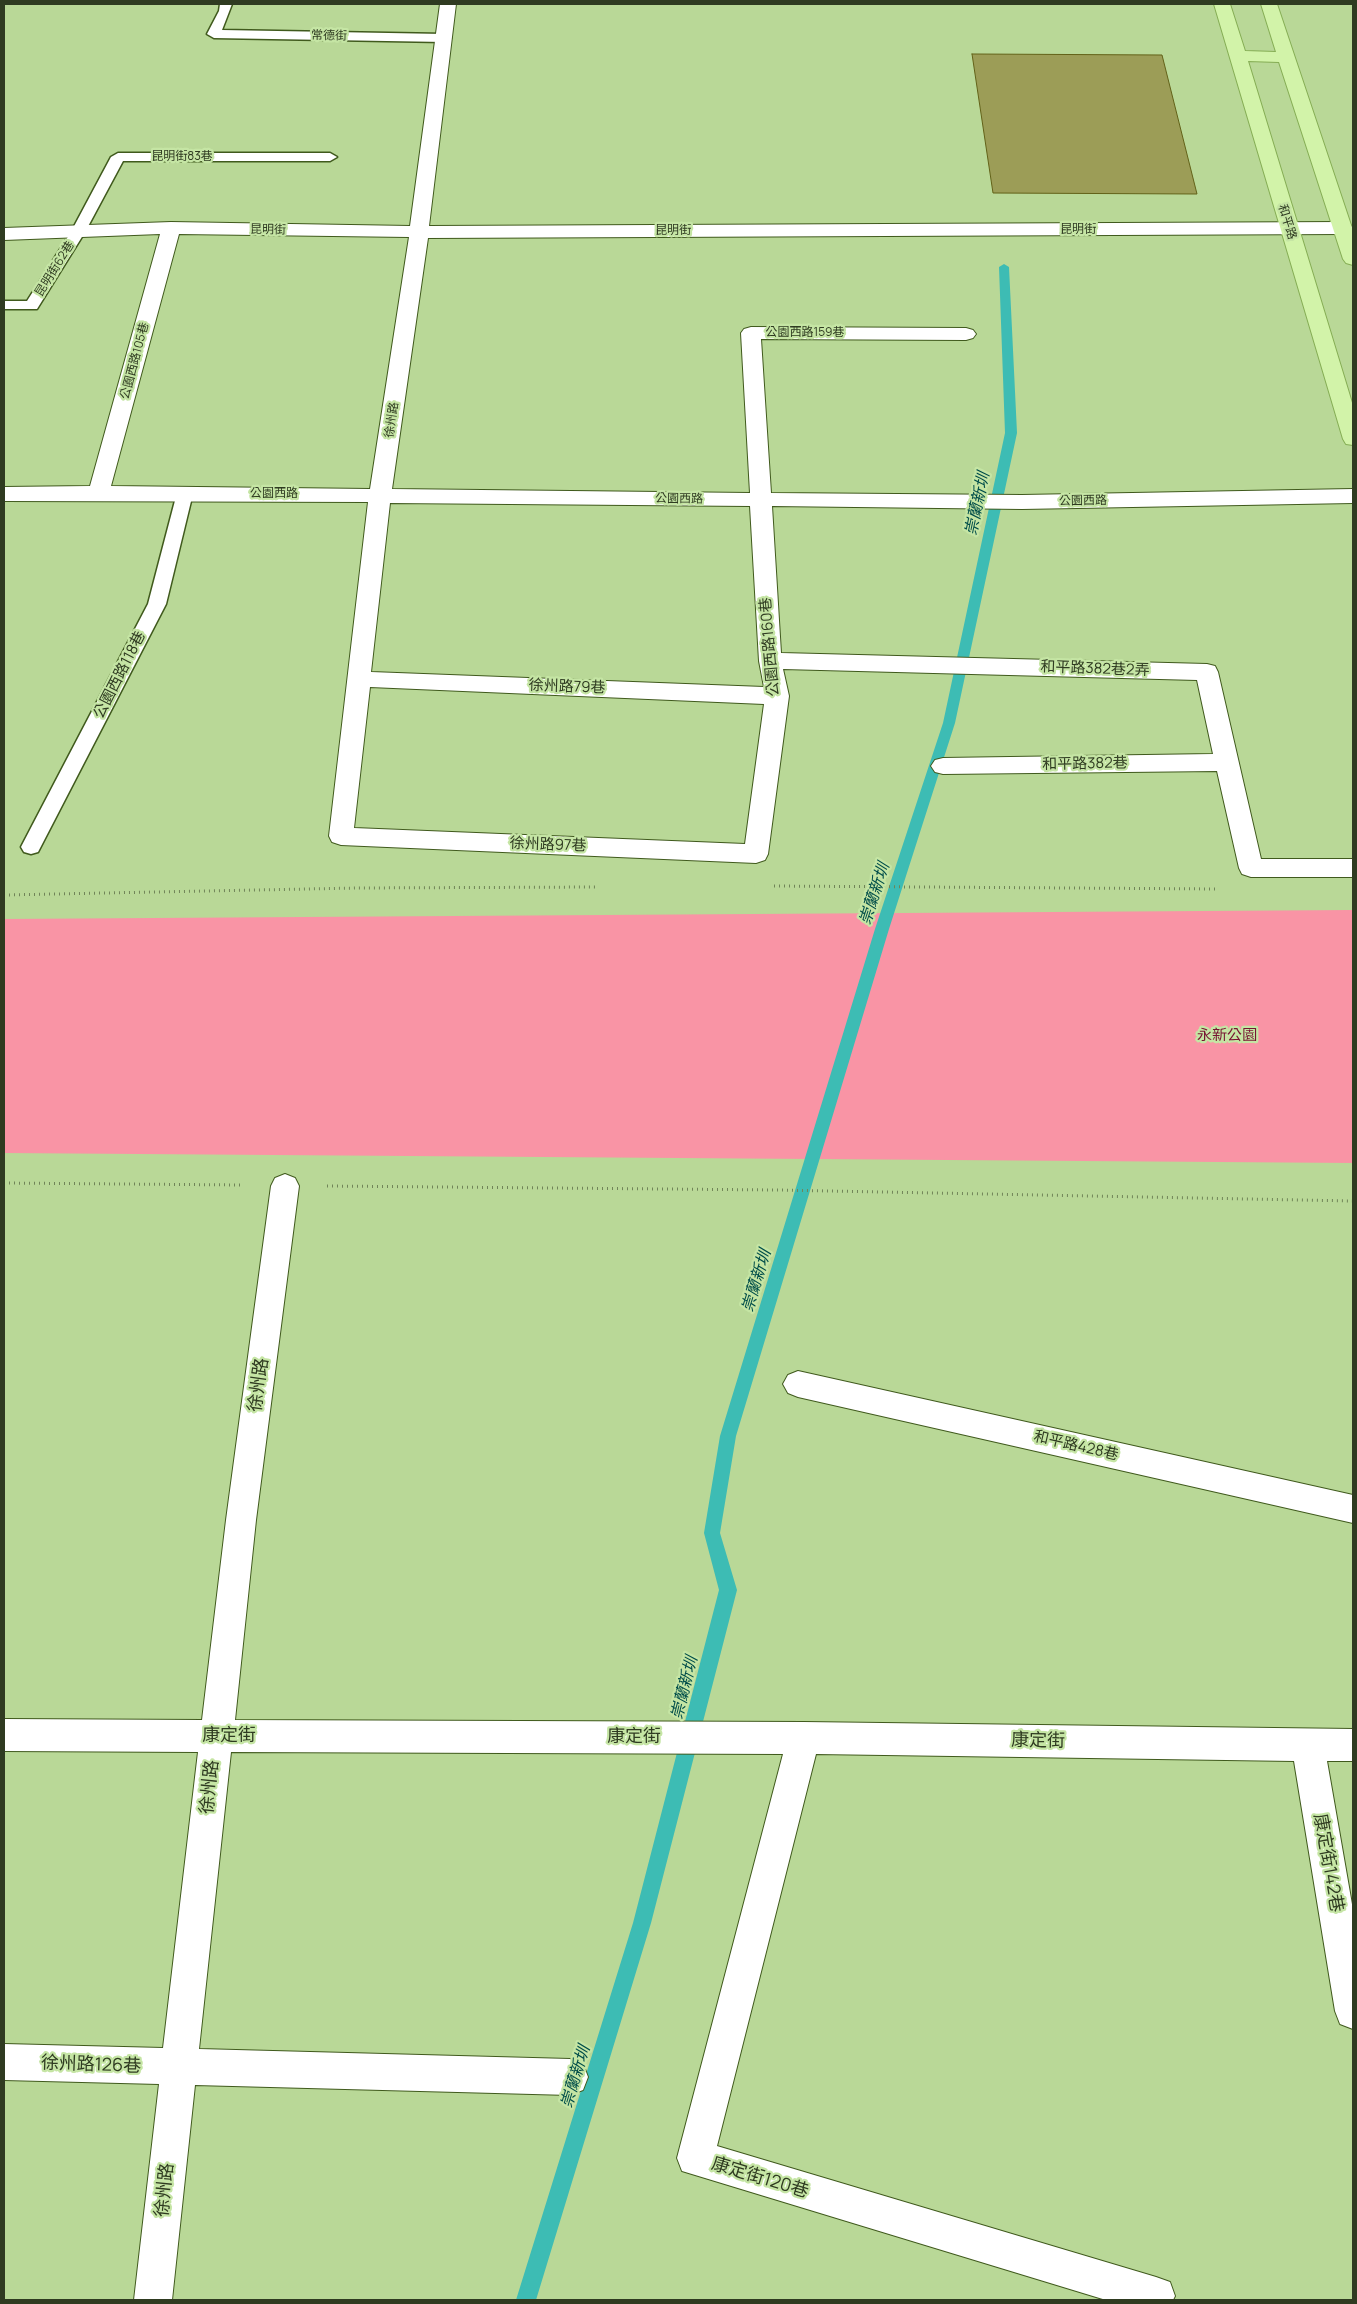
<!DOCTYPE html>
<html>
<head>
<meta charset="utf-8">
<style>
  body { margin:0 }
  #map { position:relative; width:1357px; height:2304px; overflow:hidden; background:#b9d897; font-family:Manrope,sans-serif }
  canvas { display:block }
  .frame { position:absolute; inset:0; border:5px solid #2f3b21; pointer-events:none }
</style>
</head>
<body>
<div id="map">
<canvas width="1357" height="2304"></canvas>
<div class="frame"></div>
</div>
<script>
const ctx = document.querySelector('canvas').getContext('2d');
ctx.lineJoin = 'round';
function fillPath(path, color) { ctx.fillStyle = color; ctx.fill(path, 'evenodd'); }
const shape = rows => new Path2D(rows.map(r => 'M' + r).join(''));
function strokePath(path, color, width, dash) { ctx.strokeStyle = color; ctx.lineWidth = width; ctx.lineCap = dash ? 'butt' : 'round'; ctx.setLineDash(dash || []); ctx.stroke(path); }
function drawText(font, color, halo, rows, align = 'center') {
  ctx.font = font + ' Manrope,"Noto Sans TC",sans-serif'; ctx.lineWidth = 4.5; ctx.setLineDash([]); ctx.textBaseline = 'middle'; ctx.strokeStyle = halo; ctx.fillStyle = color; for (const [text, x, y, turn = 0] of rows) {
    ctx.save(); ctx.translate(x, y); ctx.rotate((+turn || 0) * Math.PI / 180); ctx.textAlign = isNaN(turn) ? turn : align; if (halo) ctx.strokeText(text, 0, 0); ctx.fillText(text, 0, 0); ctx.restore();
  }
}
fillPath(shape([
  [1353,910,1353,1163,4,1153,4,919]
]), '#f994a5');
fillPath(shape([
  [1004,264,1009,267,1017,433,955,723,889,929,736,1436,720,1533,737,1590,651,1923,536,2300,516,2300,633,1923,719,1590,704,1533,720,1436,875,929,943,723,1005,433,999,267,1004,264]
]), '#3dbcb4');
const building = shape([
  [972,54,1162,55,1197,194,993,193,972,54]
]);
fillPath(building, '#9c9d57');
strokePath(building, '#626118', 1);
const lane = shape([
  [220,4,232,4,222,30,444,34,451,38,444,42,214,38,207,34,219,11,220,4],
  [118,153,330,153,337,157,330,161,123,161,85,232,37,309,4,309,4,301,27,301,71,232,111,157,118,153],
  [185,488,191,489,193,493,166,604,38,852,31,854,24,852,21,847,148,604,177,493,179,489,185,488]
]);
const street = shape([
  [440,4,456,4,429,226,1343,222,1350,224,1352,228,1350,232,1343,234,428,238,392,489,750,493,741,333,744,329,751,327,966,328,973,330,976,334,973,338,966,340,761,339,771,493,1022,495,1353,489,1353,503,1022,509,772,506,781,653,1207,664,1215,666,1218,672,1261,859,1353,859,1353,877,1251,877,1242,874,1239,868,1217,771,943,774,935,772,931,766,935,760,943,758,1213,754,1197,680,783,669,789,696,768,854,765,860,756,863,341,845,332,842,329,836,368,502,4,501,4,487,90,486,160,234,4,240,4,228,171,222,410,226,440,4],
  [179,234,409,237,370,489,111,486,179,234],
  [390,503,750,506,759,661,764,687,371,672,390,503],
  [370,687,764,704,745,844,354,828,370,687],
  [285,1174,295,1178,299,1186,256,1520,235,1720,804,1722,1353,1729,1353,1761,1327,1761,1353,1910,1353,2029,1340,2024,1335,2011,1294,1761,816,1754,717,2146,1156,2277,1170,2282,1175,2296,1173,2300,1106,2300,682,2171,677,2158,783,1754,231,1752,199,2049,570,2059,583,2064,588,2077,583,2090,570,2095,195,2085,172,2300,134,2300,159,2084,4,2080,4,2044,163,2048,198,1752,4,1751,4,1719,202,1720,226,1520,271,1186,275,1178,285,1174],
  [798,1371,1353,1495,1353,1523,798,1397,788,1393,783,1384,788,1375,798,1371]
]);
const primary = shape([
  [1214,4,1230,4,1245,51,1276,52,1261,4,1277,4,1353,231,1353,265,1346,263,1343,259,1279,62,1248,61,1353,406,1353,445,1346,444,1343,439,1214,4]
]);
strokePath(lane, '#405a1d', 3);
strokePath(street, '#405a1d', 2);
strokePath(primary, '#85ad54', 2);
strokePath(shape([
  [774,886,1218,889],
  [4,895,357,888,598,887],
  [4,1183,243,1185],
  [327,1186,777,1190,1353,1201]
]), '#708458', 3, [1, 4]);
fillPath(lane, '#fff');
fillPath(street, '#fff');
fillPath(primary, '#d2f3a9');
drawText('12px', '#2f3b21', '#c5e5a4', [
  ["常德街",329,36,1],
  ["昆明街83巷",182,157],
  ["和平路",1287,222,73],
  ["昆明街",268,230,1],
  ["昆明街",1078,230],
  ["昆明街",673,231],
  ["昆明街62巷",55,269,-58],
  ["公園西路159巷",805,333],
  ["公園西路105巷",135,361,-75],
  ["徐州路",392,420,-82],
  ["公園西路",274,494],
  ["公園西路",679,499,1],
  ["公園西路",1083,501,-1]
]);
drawText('15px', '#2f3b21', '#c5e5a4', [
  ["公園西路160巷",770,647,-95],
  ["和平路382巷2弄",1095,669,2],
  ["公園西路118巷",120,675,-63],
  ["徐州路79巷",567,687,2],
  ["和平路382巷",1085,764,-1],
  ["徐州路97巷",548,845,2],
  ["和平路428巷",1076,1446,13]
]);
drawText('15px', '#771432', '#c5e5a4', [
  ["永新公園",1227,1036]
]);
drawText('italic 16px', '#004d49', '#c5e5a4', [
  ["崇蘭新圳",978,504,-78],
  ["崇蘭新圳",875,894,-72],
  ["崇蘭新圳",757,1281,-73],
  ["崇蘭新圳",685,1688,-76],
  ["崇蘭新圳",576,2077,-73]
]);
drawText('18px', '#2f3b21', '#c5e5a4', [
  ["徐州路",259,1385,-82],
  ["康定街",229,1736],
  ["康定街",634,1737],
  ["康定街",1038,1741,1],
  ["徐州路",210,1787,-84],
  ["康定街142巷",1328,1863,80],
  ["徐州路126巷",91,2065,2],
  ["康定街120巷",760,2178,17],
  ["徐州路",165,2190,-84]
]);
</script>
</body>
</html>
